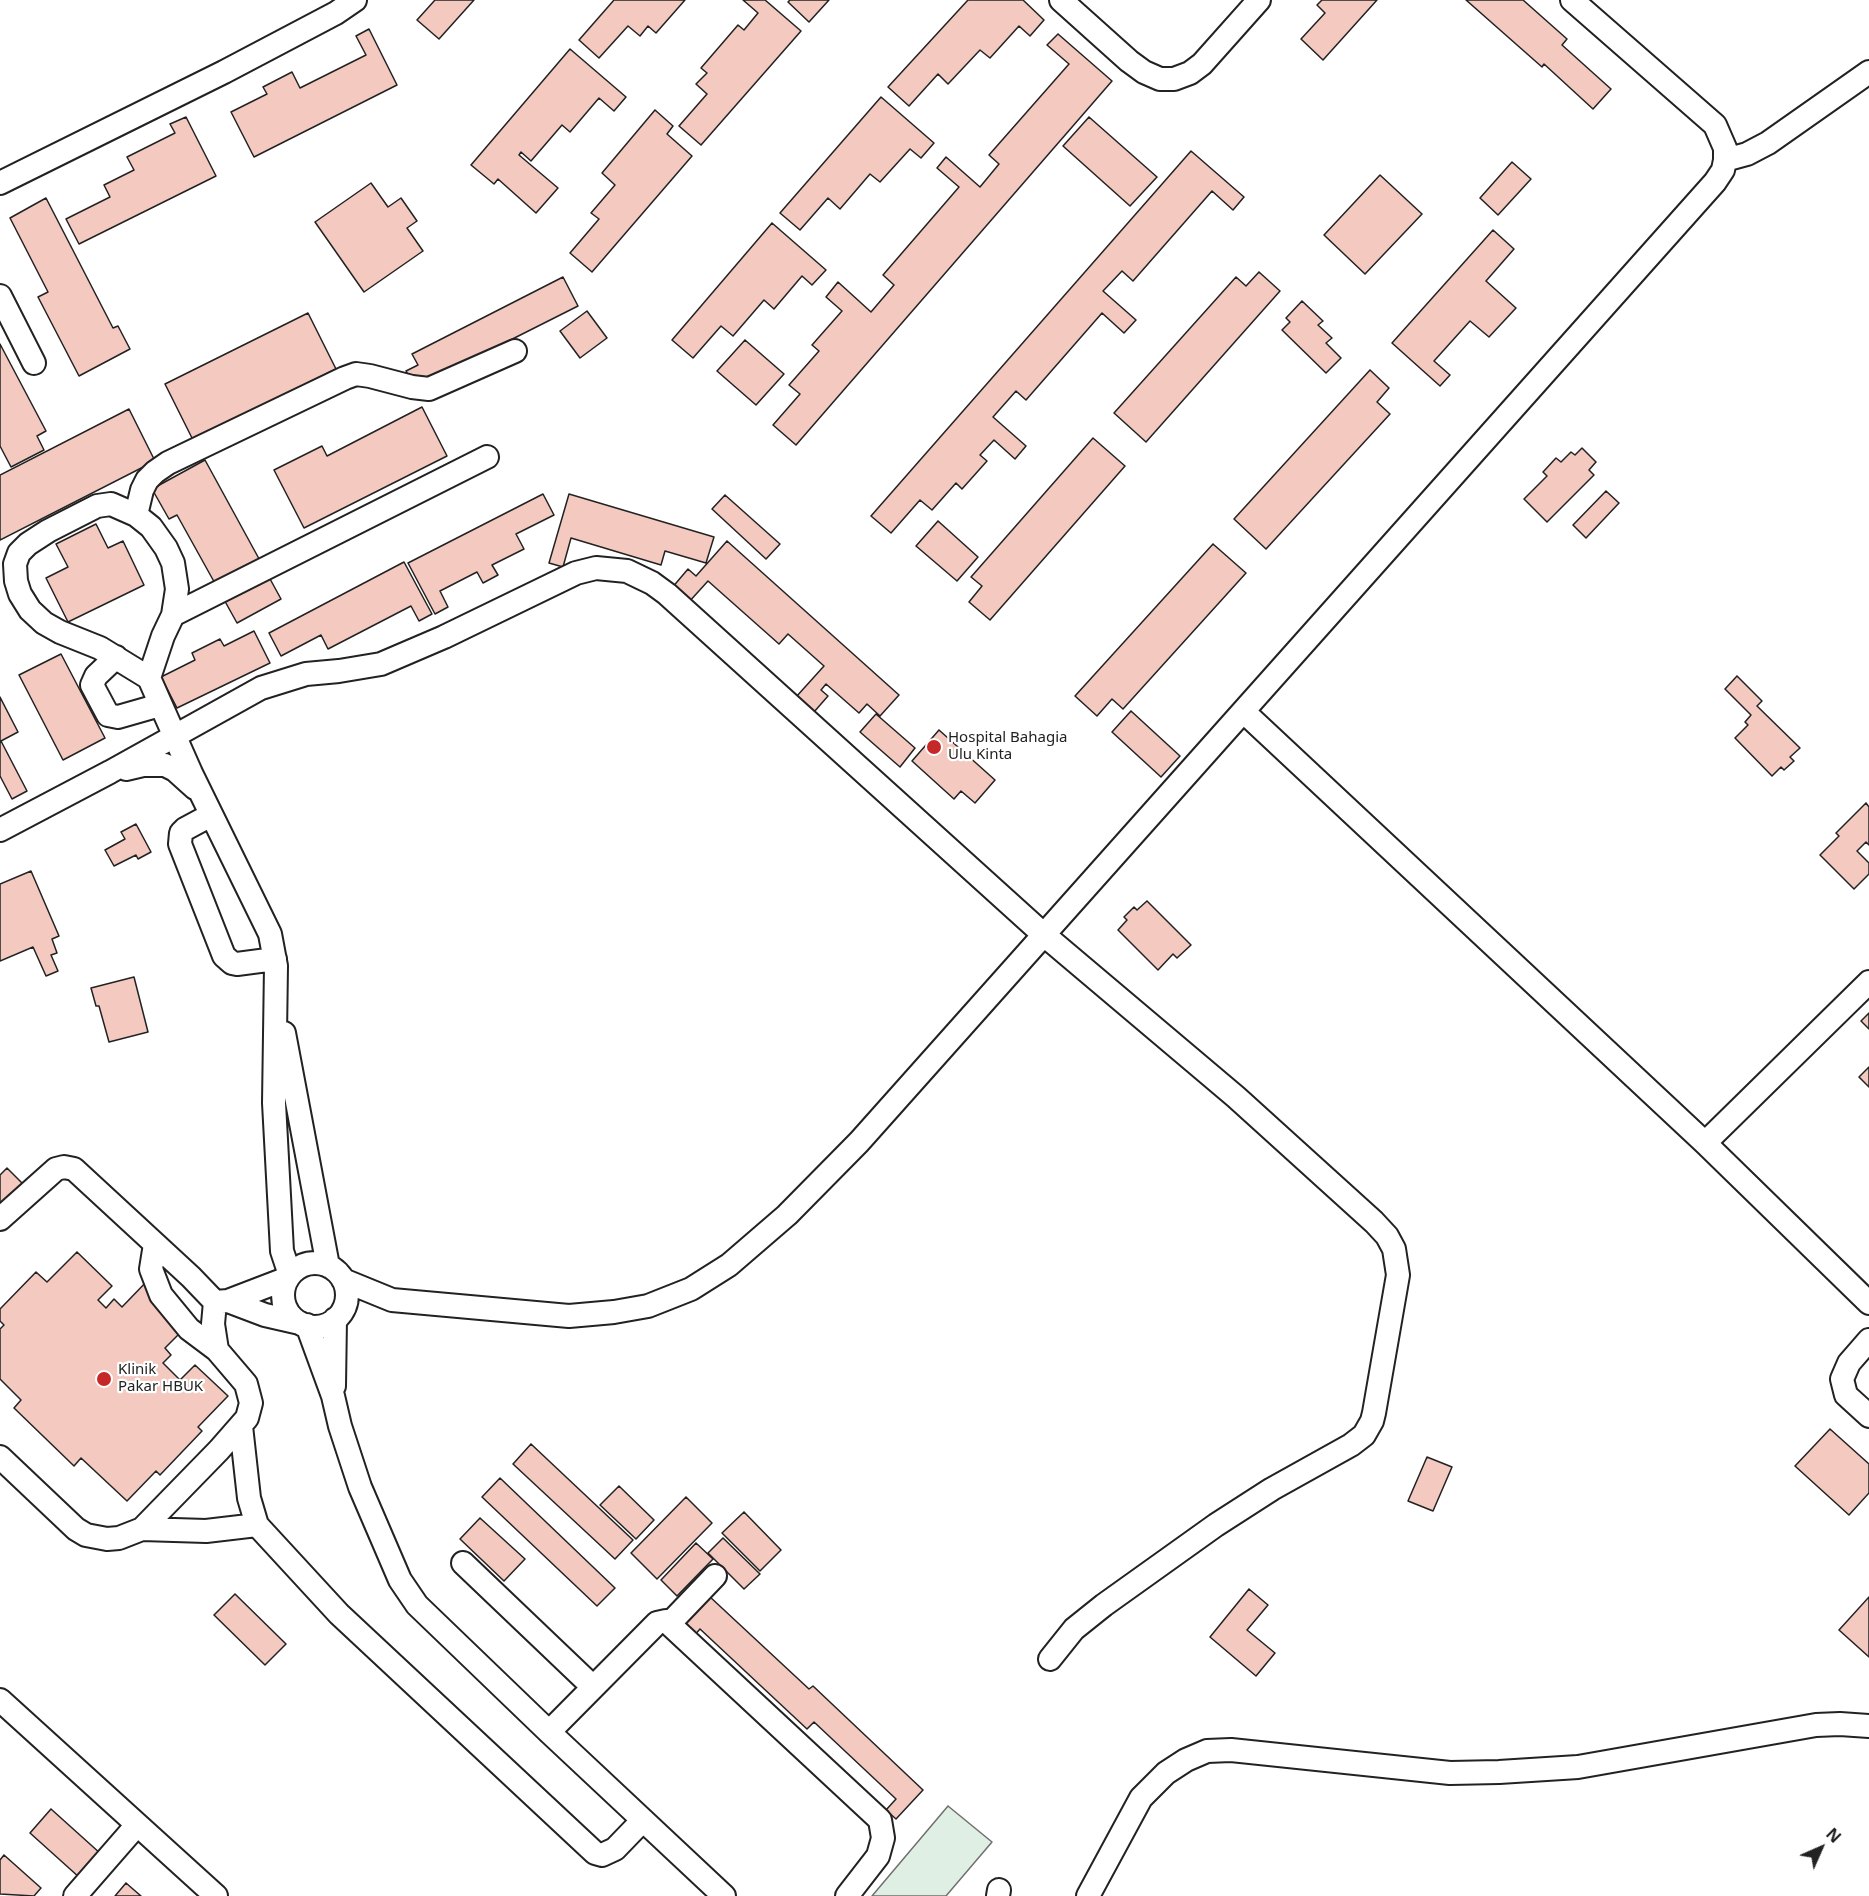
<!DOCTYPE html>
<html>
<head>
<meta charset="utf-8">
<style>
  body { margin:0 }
  #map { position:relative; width:1869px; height:1896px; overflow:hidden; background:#fff; font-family:"Noto Sans",sans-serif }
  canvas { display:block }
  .north { position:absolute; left:1791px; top:1818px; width:60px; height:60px; -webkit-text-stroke:4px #fff; paint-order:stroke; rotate:45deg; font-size:16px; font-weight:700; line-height:24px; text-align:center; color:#222 }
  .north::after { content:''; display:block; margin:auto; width:21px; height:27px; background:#222; clip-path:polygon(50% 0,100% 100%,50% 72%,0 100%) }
</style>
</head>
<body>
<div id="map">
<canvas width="1869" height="1896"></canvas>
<div class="north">N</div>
</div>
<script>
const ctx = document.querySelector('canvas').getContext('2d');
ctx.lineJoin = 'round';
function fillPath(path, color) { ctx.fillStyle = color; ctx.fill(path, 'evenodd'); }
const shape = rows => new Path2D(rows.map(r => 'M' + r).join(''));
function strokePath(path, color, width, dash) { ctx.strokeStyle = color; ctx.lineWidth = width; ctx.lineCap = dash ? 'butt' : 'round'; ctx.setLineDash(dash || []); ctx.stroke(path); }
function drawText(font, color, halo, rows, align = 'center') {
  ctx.font = font + ' "Noto Sans",sans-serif'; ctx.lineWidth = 4.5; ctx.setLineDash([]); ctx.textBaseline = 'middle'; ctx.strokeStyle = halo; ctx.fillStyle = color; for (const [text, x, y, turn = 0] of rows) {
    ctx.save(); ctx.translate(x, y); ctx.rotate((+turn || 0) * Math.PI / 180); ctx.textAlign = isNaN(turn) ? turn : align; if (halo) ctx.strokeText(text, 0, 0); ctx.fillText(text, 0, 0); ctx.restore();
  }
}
const green = shape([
  [948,1806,992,1842,946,1896,872,1896,948,1806]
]);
fillPath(green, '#e0efe3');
strokePath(green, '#6f6f6f', 1.5);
const building = shape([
  [435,0,474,0,439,39,417,20,435,0],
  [614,0,685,0,656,33,648,26,640,36,628,26,599,58,579,40,614,0],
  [743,0,765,0,801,31,701,145,679,126,707,94,696,84,707,73,701,68,738,25,744,30,758,13,743,0],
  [790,0,829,0,809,22,788,2,790,0],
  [968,0,1023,0,1044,20,1030,36,1019,26,990,58,980,50,948,84,938,74,909,106,888,87,968,0],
  [1322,0,1377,0,1323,60,1301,39,1325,13,1317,5,1322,0],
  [1466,0,1523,0,1567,39,1562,45,1611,89,1593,109,1544,64,1542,67,1466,0],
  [369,29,397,85,254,157,231,112,267,94,263,87,292,72,300,88,366,55,356,36,369,29],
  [1058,34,1112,81,796,445,773,425,800,394,789,385,819,351,812,345,842,311,826,297,838,282,871,312,894,285,883,275,959,187,937,168,946,157,980,187,999,164,989,155,1069,64,1047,45,1058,34],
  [570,49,626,97,614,111,599,98,570,132,562,125,531,161,521,152,519,155,558,188,536,213,498,179,494,184,471,165,570,49],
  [881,97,934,143,921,158,910,149,880,182,870,174,840,209,828,198,800,230,780,213,881,97],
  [655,110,673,126,667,134,692,156,592,272,570,253,599,219,591,213,615,185,602,173,655,110],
  [186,117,216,176,79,244,66,219,110,197,104,185,134,170,127,157,175,133,170,124,186,117],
  [1089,117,1157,177,1130,206,1063,146,1089,117],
  [1191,151,1244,197,1233,210,1212,191,1133,281,1122,271,1103,291,1136,320,1124,333,1102,313,1026,400,1016,391,993,417,1026,446,1015,459,994,440,980,455,987,461,962,489,956,483,932,510,920,500,891,533,871,516,1191,151],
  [1512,162,1531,179,1498,215,1480,198,1512,162],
  [1380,175,1422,214,1365,274,1324,235,1380,175],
  [371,183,388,207,401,198,417,221,407,228,423,251,364,292,315,222,371,183],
  [46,198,113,328,118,326,130,349,79,376,38,297,48,292,10,218,46,198],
  [772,223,826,270,812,285,802,276,774,309,764,300,733,336,721,326,693,358,672,340,772,223],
  [1493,230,1514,249,1486,281,1516,308,1489,337,1470,321,1434,361,1450,375,1440,386,1392,343,1493,230],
  [1259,272,1280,291,1146,442,1114,413,1236,277,1246,286,1259,272],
  [563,277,578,306,427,382,414,385,406,371,418,365,412,354,563,277],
  [1302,301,1323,321,1318,325,1332,338,1326,343,1341,358,1326,373,1282,330,1290,322,1286,318,1302,301],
  [587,311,607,338,580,358,560,331,587,311],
  [308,313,336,369,193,440,165,384,308,313],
  [745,340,784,374,756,405,717,371,745,340],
  [0,344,46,431,37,436,44,450,11,467,0,446,0,344],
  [1370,370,1389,388,1377,402,1390,414,1266,549,1234,519,1370,370],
  [422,407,447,456,304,528,274,470,322,446,327,456,422,407],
  [129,409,155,461,0,540,0,475,129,409],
  [1093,438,1125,466,990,620,969,602,982,586,971,577,1093,438],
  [1582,448,1596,462,1589,470,1594,475,1547,522,1524,499,1547,476,1543,472,1556,458,1561,462,1571,452,1575,455,1582,448],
  [205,460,281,599,237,623,177,515,169,519,152,489,205,460],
  [1606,491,1619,503,1586,538,1573,525,1606,491],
  [543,494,554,515,516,534,524,549,492,565,498,575,483,583,477,572,440,591,448,607,435,614,408,563,543,494],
  [569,494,714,537,706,563,665,551,661,565,571,538,563,567,549,563,569,494],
  [725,495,780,544,766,559,712,509,725,495],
  [938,521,978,557,957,581,916,546,938,521],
  [96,524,108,548,123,541,144,585,68,622,46,578,68,567,56,544,96,524],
  [727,541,899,695,880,716,867,704,859,713,826,684,821,690,828,696,814,712,796,697,824,666,788,634,779,644,708,581,688,603,671,589,688,569,696,576,727,541],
  [1213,544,1246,573,1123,709,1112,699,1097,716,1075,696,1213,544],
  [404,562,432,614,419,621,411,606,328,649,321,635,281,656,269,633,404,562],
  [254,631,270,663,177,708,161,677,195,660,192,653,220,639,224,646,254,631],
  [61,654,105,738,63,760,19,675,61,654],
  [1737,676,1762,701,1757,706,1800,748,1790,757,1794,761,1784,770,1781,767,1772,776,1735,738,1748,725,1745,722,1751,715,1725,689,1737,676],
  [0,697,18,732,1,741,27,791,12,799,0,776,0,697],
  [1131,711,1180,756,1161,777,1112,732,1131,711],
  [876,714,915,748,900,767,860,732,876,714],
  [939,730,995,780,975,803,961,791,954,799,912,761,939,730],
  [1866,803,1869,807,1869,845,1866,842,1857,851,1869,863,1869,874,1854,889,1820,855,1839,836,1836,833,1866,803],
  [136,824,151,852,138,859,136,855,114,866,105,850,125,839,121,832,136,824],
  [31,871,59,936,52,939,57,953,51,955,58,971,46,976,33,947,0,961,0,884,31,871],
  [1147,901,1191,945,1177,958,1173,954,1158,970,1118,930,1127,920,1124,917,1134,907,1137,910,1147,901],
  [134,977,148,1032,109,1042,99,1006,96,1006,91,988,134,977],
  [1869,1013,1869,1029,1861,1021,1869,1013],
  [1869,1067,1869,1087,1859,1077,1869,1067],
  [7,1168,23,1184,0,1207,0,1175,7,1168],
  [77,1252,112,1286,98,1300,106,1308,114,1299,122,1307,150,1278,193,1320,165,1348,171,1355,163,1363,180,1380,195,1365,228,1396,198,1427,202,1431,160,1475,156,1471,127,1501,81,1458,74,1466,14,1408,21,1400,0,1379,0,1329,4,1325,0,1321,0,1309,36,1272,47,1282,77,1252],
  [1830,1429,1869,1464,1869,1493,1849,1515,1795,1466,1830,1429],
  [531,1444,633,1540,615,1559,513,1464,531,1444],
  [1427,1457,1452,1467,1433,1511,1408,1501,1427,1457],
  [500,1478,615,1588,597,1606,482,1497,500,1478],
  [619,1486,654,1520,636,1539,600,1505,619,1486],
  [686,1497,712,1523,657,1579,631,1553,686,1497],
  [744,1512,781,1550,760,1571,722,1533,744,1512],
  [480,1518,525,1559,504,1581,460,1539,480,1518],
  [723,1538,760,1574,744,1589,708,1553,723,1538],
  [696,1543,713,1559,677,1596,661,1580,696,1543],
  [1249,1589,1268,1605,1247,1630,1275,1653,1256,1676,1210,1637,1249,1589],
  [235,1594,286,1644,265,1665,214,1615,235,1594],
  [709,1596,809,1689,813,1686,923,1790,896,1819,886,1810,896,1799,814,1722,807,1729,700,1629,693,1637,681,1625,709,1596],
  [1869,1597,1869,1657,1839,1630,1869,1597],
  [51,1809,101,1854,80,1878,30,1833,51,1809],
  [4,1855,41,1888,34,1896,0,1894,0,1860,4,1855],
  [126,1883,141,1896,115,1896,126,1883]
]);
fillPath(building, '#f3c9c0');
strokePath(building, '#222', 1.5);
const minor = shape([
  [1061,0,1129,61,1144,72,1160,79,1174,79,1190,73,1202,64,1259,0],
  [1725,160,1747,154,1768,143,1869,72],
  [0,183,224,72,336,13,355,0],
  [0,296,34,363],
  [136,515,142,490,147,480,155,472,168,463,345,378,356,374,370,376,412,387,429,389,515,351],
  [173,615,487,457],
  [116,657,96,676,92,685,108,715,118,717,160,705],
  [149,678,163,636,173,615,177,589,173,563,166,548,151,527,136,515,111,504,97,506,48,531,28,544,19,553,15,564,16,581,20,594,30,610,44,623,60,632,100,648,149,678,191,773,270,934,276,966,274,1103,282,1251,290,1275],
  [1244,712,1705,1143,1869,1303],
  [126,769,143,765,165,765,175,770,195,788],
  [211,815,185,829,181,833,180,844,224,956,232,963,237,964,275,959],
  [0,830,110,772,261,688,306,674,339,671,381,664,444,637,576,573,596,568,627,571,652,583,667,594,1043,934,1236,1097,1374,1222,1387,1236,1394,1249,1398,1275,1374,1413,1372,1421,1364,1435,1351,1445,1272,1489,1216,1525,1104,1605,1074,1629,1050,1659],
  [284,1033,328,1266],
  [1705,1143,1869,982],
  [0,1219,56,1169,64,1167,74,1169,191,1277,215,1302,228,1301,288,1278],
  [155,1244,151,1269,161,1295,189,1329,217,1350],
  '283 1295a32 32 0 1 1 64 0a32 32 0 1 1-64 0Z',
  [343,1280,392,1300,569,1316,614,1312,648,1306,691,1289,729,1265,787,1215,859,1142,1715,182,1723,170,1725,160,1725,148,1715,125,1572,0],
  [228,1301,265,1315,300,1323],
  [307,1325,333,1396,340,1426,360,1487,400,1580,417,1605,549,1732,724,1896],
  [1869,1340,1849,1363,1842,1379,1846,1395,1869,1416],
  [334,1386,335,1319],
  [241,1426,249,1498,257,1525,339,1614,595,1853,602,1855,615,1849,643,1820],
  [0,1457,76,1529,86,1535,107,1539,119,1538,142,1529,219,1450,247,1418,251,1403,246,1384,217,1350,213,1324,215,1302],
  [142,1529,206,1531,257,1525],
  [463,1563,593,1687],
  [670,1623,715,1576],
  [0,1700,216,1896],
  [549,1732,657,1623,666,1621,880,1820,883,1838,878,1856,847,1896],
  [75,1896,136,1826],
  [998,1896,999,1890],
  [1088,1896,1141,1798,1166,1773,1186,1760,1207,1751,1231,1750,1450,1773,1499,1772,1578,1767,1816,1725,1840,1724,1869,1726]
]);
strokePath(minor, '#222', 26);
strokePath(minor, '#fff', 22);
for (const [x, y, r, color] of [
  [934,747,8,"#c62828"],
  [104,1379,8,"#c62828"]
]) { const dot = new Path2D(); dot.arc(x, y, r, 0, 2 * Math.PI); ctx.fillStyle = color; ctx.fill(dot); strokePath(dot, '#fff', 2); }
drawText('15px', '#222', '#fff', [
  ["Hospital Bahagia",948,738],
  ["Ulu Kinta",948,755],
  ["Klinik",118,1370],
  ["Pakar HBUK",118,1387]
], 'left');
</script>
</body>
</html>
